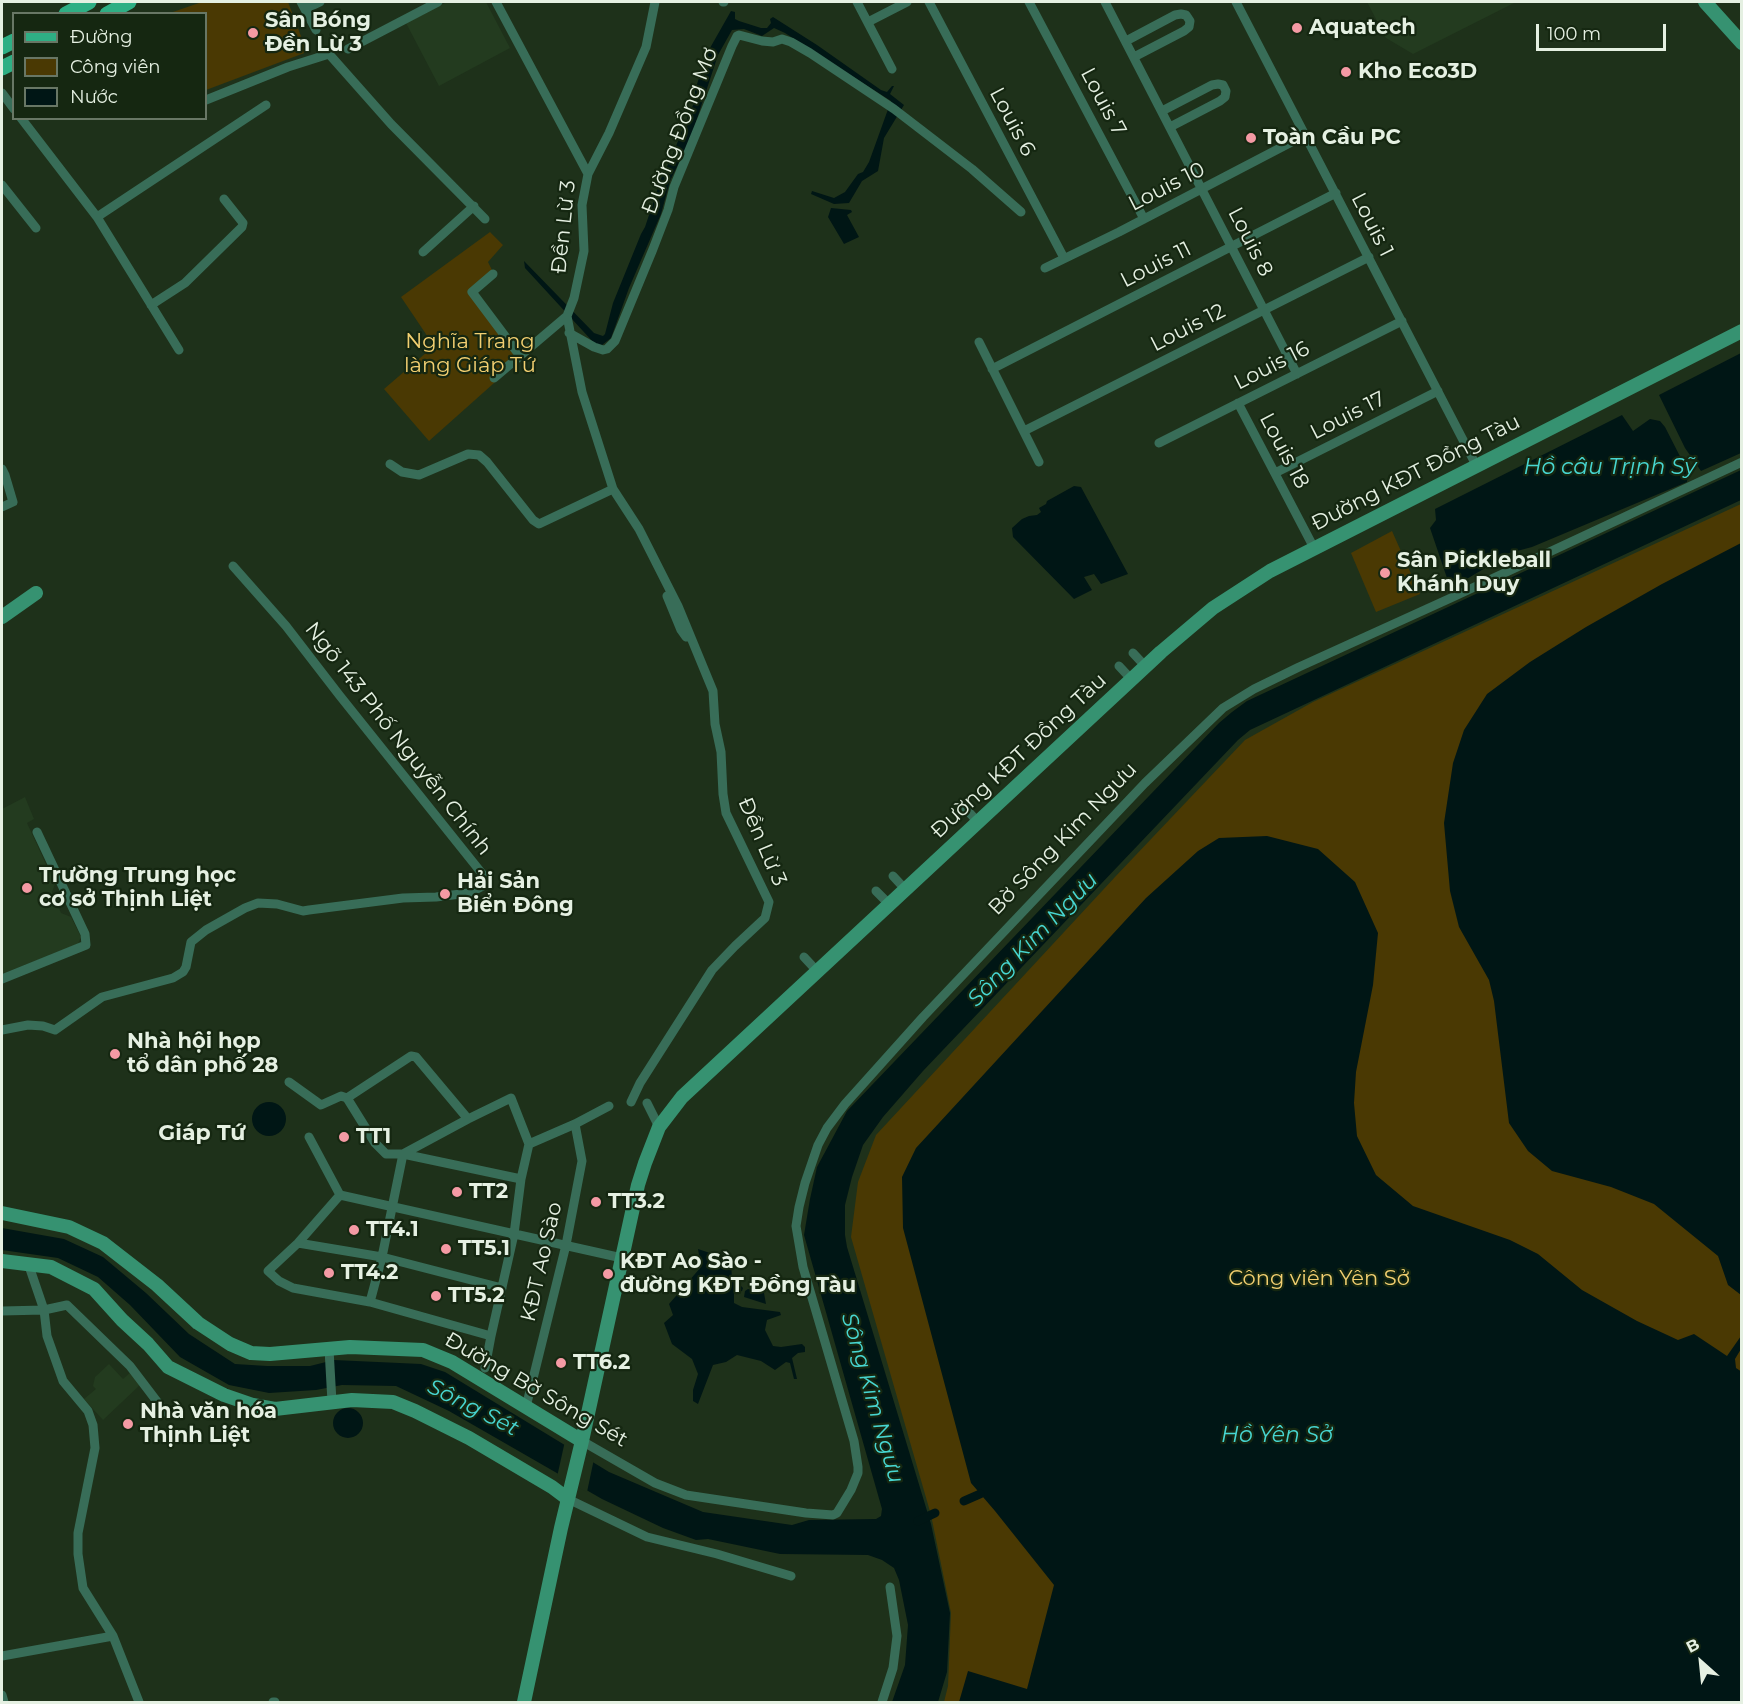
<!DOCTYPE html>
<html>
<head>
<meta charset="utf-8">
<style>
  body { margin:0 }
  #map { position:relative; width:1743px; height:1704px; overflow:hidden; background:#1e311a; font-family:Montserrat,sans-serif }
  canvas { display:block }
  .frame { position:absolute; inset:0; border:3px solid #e5f0e2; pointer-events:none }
  .legend { position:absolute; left:12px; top:12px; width:195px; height:108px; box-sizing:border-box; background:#152711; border:2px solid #687765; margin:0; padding:8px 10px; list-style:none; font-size:18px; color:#e5f0e2 }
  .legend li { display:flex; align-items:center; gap:12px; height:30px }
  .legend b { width:30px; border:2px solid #687765 }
  .north { position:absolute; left:1671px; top:1632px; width:60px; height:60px; -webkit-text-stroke:4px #152711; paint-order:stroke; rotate:333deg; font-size:16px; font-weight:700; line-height:24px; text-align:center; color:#e5f0e2 }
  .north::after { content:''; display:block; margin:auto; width:21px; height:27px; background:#e5f0e2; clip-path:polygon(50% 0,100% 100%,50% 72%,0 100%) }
  .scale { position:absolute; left:1536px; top:24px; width:130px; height:27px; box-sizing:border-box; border:3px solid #e5f0e2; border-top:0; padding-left:8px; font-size:18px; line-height:21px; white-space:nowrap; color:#e5f0e2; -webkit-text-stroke:4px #152711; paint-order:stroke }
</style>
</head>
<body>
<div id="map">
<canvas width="1743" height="1704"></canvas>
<div class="frame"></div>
<ul class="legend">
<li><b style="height:8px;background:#2eaf84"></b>Đường</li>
<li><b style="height:16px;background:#4a3903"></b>Công viên</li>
<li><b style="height:16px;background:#001615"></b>Nước</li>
</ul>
<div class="north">B</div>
<div class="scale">100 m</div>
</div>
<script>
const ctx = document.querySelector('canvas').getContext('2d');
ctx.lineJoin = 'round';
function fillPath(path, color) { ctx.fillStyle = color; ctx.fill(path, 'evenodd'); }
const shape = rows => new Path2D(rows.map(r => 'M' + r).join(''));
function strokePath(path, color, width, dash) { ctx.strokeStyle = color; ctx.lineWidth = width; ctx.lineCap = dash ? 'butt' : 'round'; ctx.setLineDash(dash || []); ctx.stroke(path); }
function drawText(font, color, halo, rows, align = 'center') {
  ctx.font = font + ' Montserrat,sans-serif'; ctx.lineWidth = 4.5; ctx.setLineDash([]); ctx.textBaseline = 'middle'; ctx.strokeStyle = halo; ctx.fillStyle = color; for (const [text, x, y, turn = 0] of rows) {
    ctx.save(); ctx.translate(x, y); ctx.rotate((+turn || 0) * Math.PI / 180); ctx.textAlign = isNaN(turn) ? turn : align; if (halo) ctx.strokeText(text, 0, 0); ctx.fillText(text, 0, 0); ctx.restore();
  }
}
fillPath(shape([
  [447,2,486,2,510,48,439,86,406,23],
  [1367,2,1516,2,1413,54,1386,38],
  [25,797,34,819,27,823,55,884,52,892,61,913,71,917,81,937,78,944,2,974,2,809],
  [109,1364,123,1379,131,1372,141,1384,103,1420,84,1399,96,1389,93,1386,95,1377]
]), '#233b1f');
fillPath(shape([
  [202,2,288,2,307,52,206,90,206,14,170,13],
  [490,232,503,245,488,262,493,272,471,291,521,359,429,441,384,389,434,346,401,297],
  [1741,504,1741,1702,944,1702,948,1686,951,1613,931,1515,851,1237,858,1182,876,1135,1115,877,1245,740,1313,702],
  [1392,531,1420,594,1376,612,1351,553]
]), '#4a3903');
fillPath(shape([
  [731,11,735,12,735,19,739,21,761,28,767,28,771,23,770,19,773,17,817,45,881,90,887,92,892,86,894,86,890,94,904,105,884,138,878,171,862,181,849,203,834,204,811,194,812,191,834,198,845,192,858,174,863,172,869,162,891,101,785,33,774,28,762,36,744,29,732,30,718,55,690,140,670,181,661,214,629,288,611,338,602,345,594,343,525,268,524,261,594,333,603,336,605,334,613,303,641,234,645,227,662,176,671,159,685,123,687,122,687,118,695,101,695,90,703,66,710,48],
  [831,208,851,210,852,212,847,215,859,237,844,244,828,217],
  [1741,353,1741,453,1701,471,1685,448,1659,395],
  [1622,415,1633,431,1650,419,1660,421,1665,427,1688,472,1687,482,1532,547,1502,555,1497,561,1460,583,1454,582,1447,578,1430,528,1436,520,1435,509],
  [1741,470,1741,500,1250,730,1238,740,923,1071,883,1117,863,1145,852,1177,845,1205,845,1235,847,1247,931,1524,950,1613,947,1672,938,1702,892,1702,905,1665,908,1625,899,1580,894,1568,882,1560,868,1555,780,1554,708,1539,696,1540,663,1528,602,1499,449,1411,396,1386,342,1385,316,1390,269,1393,229,1385,180,1357,130,1305,98,1277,58,1258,2,1250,2,1228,64,1239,103,1257,146,1293,189,1334,235,1364,267,1366,310,1366,334,1360,421,1364,445,1372,609,1472,703,1512,792,1525,809,1520,876,1519,881,1516,882,1509,804,1235,810,1199,817,1167,847,1111,1219,723,1232,712,1247,701],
  [1074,486,1081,487,1128,574,1101,584,1094,574,1084,577,1092,590,1074,599,1013,537,1012,528,1022,519,1029,516,1037,515,1041,512,1039,508,1046,504,1047,501],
  [1741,543,1741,1295,1728,1285,1718,1256,1654,1204,1611,1187,1552,1171,1528,1151,1509,1123,1494,1001,1489,980,1459,927,1450,891,1444,823,1453,763,1464,730,1487,694,1530,662,1586,627,1662,584],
  [1267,836,1318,849,1355,882,1378,933,1373,985,1356,1072,1354,1103,1357,1136,1376,1175,1413,1206,1510,1240,1538,1254,1582,1290,1637,1321,1678,1340,1694,1334,1727,1356,1741,1336,1741,1349,1735,1359,1736,1368,1742,1372,1741,1702,959,1702,968,1671,1027,1689,1054,1585,995,1511,971,1483,903,1228,902,1177,916,1148,1146,898,1198,851,1219,838],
  '252 1119a17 17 0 1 1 34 0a17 17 0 1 1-34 0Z',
  [698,1249,731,1260,732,1281,739,1284,743,1288,742,1291,734,1292,734,1303,742,1307,780,1312,781,1315,767,1320,765,1330,773,1346,781,1347,802,1344,805,1347,805,1352,798,1353,792,1358,797,1379,794,1379,790,1363,786,1362,775,1370,761,1361,737,1355,726,1362,713,1365,698,1404,693,1401,693,1390,698,1374,692,1359,672,1344,664,1323,673,1315,669,1304,701,1267],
  [748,1289,764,1293,766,1304,744,1297,745,1291],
  '333 1423a15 15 0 1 1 30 0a15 15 0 1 1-30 0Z'
]), '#001615');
fillPath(shape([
  [565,1441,594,1459,587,1492,557,1477]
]), '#1e311a');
strokePath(shape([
  [964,1501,980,1494],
  [918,1521,935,1513]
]), '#001615', 9);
strokePath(shape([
  [301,2,316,30],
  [496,2,588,174],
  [723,2,724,2],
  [857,2,892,69],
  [929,2,1064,258],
  [1029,2,1144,219],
  [1105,2,1297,374],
  [1236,2,1476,465],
  [305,9,320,2],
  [868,22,907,2],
  [1126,41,1175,15,1181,14,1186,15,1190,21,1189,27,1184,31,1134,57],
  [348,49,438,2],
  [2,93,14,109],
  [206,100,288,67,329,54,391,124,485,219],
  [1162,111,1212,85,1218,84,1223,85,1226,91,1225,97,1220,101,1170,127],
  [21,118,97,217,179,350],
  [2,185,36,228],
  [97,217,266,105],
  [423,252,474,206],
  [1045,268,1119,232,1305,135],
  [493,274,472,292,520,356],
  [151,305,185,283,242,227,243,223,224,199],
  [569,333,594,347,603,350,607,349,615,341,653,249,668,210,674,187,732,46,737,36,739,35,762,41,773,42,782,39,791,42,810,53,894,109,972,169,1021,212],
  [979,342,1039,462],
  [992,369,1336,193],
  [494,378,567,316],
  [1238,403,1314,548],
  [1024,431,1369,257],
  [1159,443,1402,321],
  [390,464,402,472,419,475,468,454,479,455,487,462,533,520,539,524,613,489],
  [2,469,5,475,13,502,2,507],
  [1275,473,1438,391],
  [667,596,681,630,686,637],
  [1133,653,1146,667],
  [1119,666,1132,680],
  [966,809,978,822],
  [893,876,905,889],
  [876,891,889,904],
  [804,957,817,971],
  [2,979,86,945,85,934,37,832],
  [2,1030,28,1025,43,1026,55,1030,102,997,173,978,183,972,186,967,191,942,206,930,245,908,258,903,277,904,303,911,309,910,403,898,436,897,469,893,483,886,484,876,340,696,286,626,233,566],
  [289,1082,321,1105,341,1096,347,1098,375,1143,386,1154,403,1154,521,1179],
  [347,1098,411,1056,416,1057,468,1119],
  [631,1102,640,1083,712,970,735,946,765,918,769,902,726,813,723,794,721,752,715,724,713,691,678,606,639,529,613,489,582,392,567,316,574,298,584,251,582,205,588,174,609,133,646,47,655,2],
  [647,1103,659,1127],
  [309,1137,340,1195],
  [529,1144,575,1124,609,1106],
  [403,1154,468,1119,511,1098,529,1144,521,1179,514,1234,491,1336,485,1368],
  [340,1195,298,1243,268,1271,279,1281,293,1288,370,1302,491,1336],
  [340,1195,622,1258],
  [298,1243,382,1257,502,1288],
  [28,1263,44,1310,47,1336,63,1381,88,1411,93,1425,95,1448,78,1533,78,1554,83,1588,113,1636,139,1702],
  [370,1302,382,1257,403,1154],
  [2,1311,44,1310,67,1305,130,1366,165,1412],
  [329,1349,332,1402],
  [526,1407,566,1245,582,1161,575,1124],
  [582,1441,655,1483,686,1495,806,1513,833,1515,837,1513,851,1490,858,1473,858,1467,854,1441,803,1267,796,1226,799,1207,805,1183,818,1145,827,1128,845,1104,923,1017,1145,783,1223,708,1254,689,1299,667,1453,597,1742,462],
  [568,1499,647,1537,717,1554,791,1576],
  [2,1656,113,1636],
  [2,1695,4,1702],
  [273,1702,275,1702],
  [882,1702,893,1668,897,1636,890,1587]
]), '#386d58', 9);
strokePath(shape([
  [1705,2,1742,43],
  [2,617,36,593],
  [2,1213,69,1227,103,1243,157,1285,198,1323,230,1344,251,1353,270,1354,350,1347,423,1350,452,1362,582,1441],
  [2,1261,51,1267,94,1289,122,1320,148,1344,168,1367,224,1395,253,1405,275,1409,352,1400,393,1402,415,1411,469,1438,552,1487,568,1499],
  [524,1702,561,1528,582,1441,638,1185,645,1163,659,1127,682,1097,1161,652,1213,608,1270,571,1742,331]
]), '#369271', 14);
strokePath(shape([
  [66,14,89,2],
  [107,14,129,2],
  [2,47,14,41],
  [2,68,14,62]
]), '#2eaf84', 15);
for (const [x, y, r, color] of [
  [1297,28,6,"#f49aa4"],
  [253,33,6,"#f49aa4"],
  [1346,72,6,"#f49aa4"],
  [1251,138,6,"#f49aa4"],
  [1385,573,6,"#f49aa4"],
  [27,888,6,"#f49aa4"],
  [445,894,6,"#f49aa4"],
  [115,1054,6,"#f49aa4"],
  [344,1137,6,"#f49aa4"],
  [457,1192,6,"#f49aa4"],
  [596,1202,6,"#f49aa4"],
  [354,1230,6,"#f49aa4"],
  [446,1249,6,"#f49aa4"],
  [329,1273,6,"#f49aa4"],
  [608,1274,6,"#f49aa4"],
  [436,1296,6,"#f49aa4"],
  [561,1363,6,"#f49aa4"],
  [128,1424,6,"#f49aa4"]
]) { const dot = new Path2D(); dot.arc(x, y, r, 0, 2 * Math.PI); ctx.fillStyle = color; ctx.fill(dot); strokePath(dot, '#152711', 2); }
drawText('bold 21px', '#e5f0e2', '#152711', [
  ["Sân Bóng",265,21],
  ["Đền Lừ 3",265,45],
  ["Aquatech",1309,28],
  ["Kho Eco3D",1358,72],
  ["Toàn Cầu PC",1263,138],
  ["Sân Pickleball",1397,561],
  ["Khánh Duy",1397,585],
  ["Trường Trung học",39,876],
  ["cơ sở Thịnh Liệt",39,900],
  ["Hải Sản",457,882],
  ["Biển Đông",457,906],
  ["Nhà hội họp",127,1042],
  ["tổ dân phố 28",127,1066],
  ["TT1",356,1137],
  ["TT2",469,1192],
  ["TT3.2",608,1202],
  ["TT4.1",366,1230],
  ["TT5.1",458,1249],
  ["KĐT Ao Sào -",620,1262],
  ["đường KĐT Đồng Tàu",620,1286],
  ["TT4.2",341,1273],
  ["TT5.2",448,1296],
  ["TT6.2",573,1363],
  ["Nhà văn hóa",140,1412],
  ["Thịnh Liệt",140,1436]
], 'left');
drawText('21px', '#e5f0e2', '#152711', [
  ["Louis 7",1103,102,62],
  ["Louis 6",1012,122,62],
  ["Đường Đồng Mơ",680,131,-69],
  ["Louis 10",1167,187,-27],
  ["Louis 1",1372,225,63],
  ["Đền Lừ 3",564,227,-84],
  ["Louis 8",1250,242,63],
  ["Louis 11",1156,265,-27],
  ["Louis 12",1188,328,-27],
  ["Louis 16",1272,366,-27],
  ["Louis 17",1348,416,-27],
  ["Louis 18",1284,451,62],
  ["Đường KĐT Đồng Tàu",1416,473,-27],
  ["Ngõ 143 Phố Nguyễn Chính",398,739,52],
  ["Đường KĐT Đồng Tàu",1019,756,-43],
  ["Bờ Sông Kim Ngưu",1063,839,-46],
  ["Đền Lừ 3",762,842,67],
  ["KĐT Ao Sào",542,1262,-77],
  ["Đường Bờ Sông Sét",536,1390,30]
]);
drawText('21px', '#f2cf71', '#152711', [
  ["Nghĩa Trang",470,342],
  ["làng Giáp Tứ",470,366],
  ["Công viên Yên Sở",1319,1279]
]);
drawText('italic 22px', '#47d6d1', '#152711', [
  ["Hồ câu Trịnh Sỹ",1610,468],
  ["Sông Kim Ngưu",1033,940,-46],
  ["Sông Kim Ngưu",872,1398,74],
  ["Sông Sét",473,1408,27],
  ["Hồ Yên Sở",1277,1436]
]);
drawText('bold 22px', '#e5f0e2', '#152711', [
  ["Giáp Tứ",202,1134]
]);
</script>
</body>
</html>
